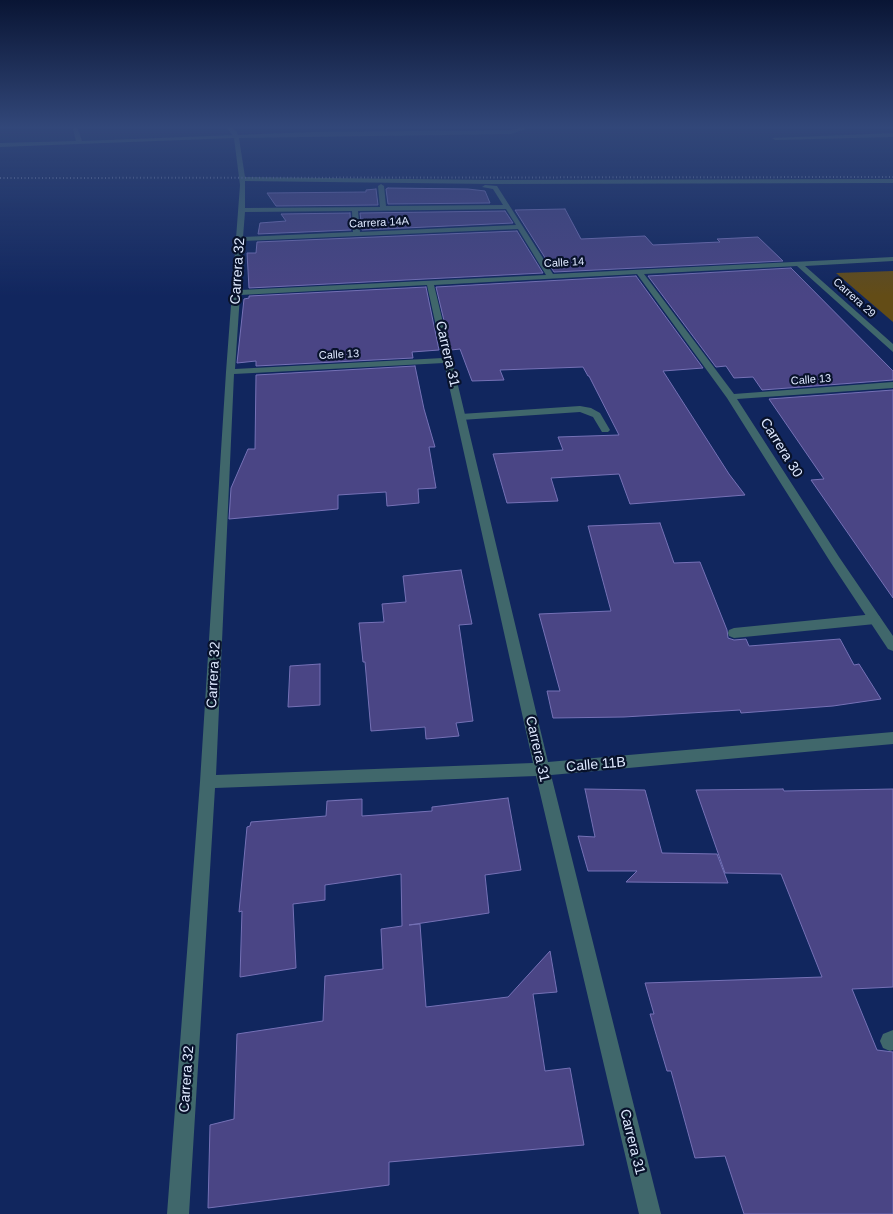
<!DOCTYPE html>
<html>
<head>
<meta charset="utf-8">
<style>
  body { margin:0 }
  canvas { display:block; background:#11265e }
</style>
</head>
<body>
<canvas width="893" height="1214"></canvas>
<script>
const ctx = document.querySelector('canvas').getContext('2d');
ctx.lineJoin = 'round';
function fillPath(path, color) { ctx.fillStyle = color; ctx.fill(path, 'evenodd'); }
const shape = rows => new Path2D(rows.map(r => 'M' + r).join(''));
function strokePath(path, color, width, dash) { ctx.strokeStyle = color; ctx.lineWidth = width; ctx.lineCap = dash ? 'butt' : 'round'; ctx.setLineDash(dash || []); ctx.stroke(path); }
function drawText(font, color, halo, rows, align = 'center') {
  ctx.font = font + ' Helvetica,sans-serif'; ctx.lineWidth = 4.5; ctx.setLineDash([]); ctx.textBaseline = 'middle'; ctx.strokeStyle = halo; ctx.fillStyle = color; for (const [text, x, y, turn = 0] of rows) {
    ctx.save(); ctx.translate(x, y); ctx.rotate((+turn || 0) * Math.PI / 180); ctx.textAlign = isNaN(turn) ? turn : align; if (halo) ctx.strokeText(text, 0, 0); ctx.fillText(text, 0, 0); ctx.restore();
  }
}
fillPath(shape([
  [893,271,893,322,836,273]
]), '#634c16');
const building = shape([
  [388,188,468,189,485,191,490,203,388,204,386,189,388,188],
  [376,189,378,205,276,206,267,193,366,192,366,190,376,189],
  [565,209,581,239,645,236,653,245,720,242,717,239,758,237,783,261,554,272,515,210,565,209],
  [505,211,513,223,362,230,360,213,505,211],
  [350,213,351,230,258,234,260,223,286,221,281,214,350,213],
  [517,231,543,273,249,288,247,253,256,253,257,242,517,231],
  [791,268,893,371,893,380,762,390,753,377,734,378,726,366,716,367,648,276,791,268],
  [636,276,703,368,663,371,729,474,745,495,630,504,619,474,551,478,558,501,507,503,493,454,563,450,558,437,619,435,589,376,588,376,583,367,500,370,504,380,472,381,460,349,451,350,436,287,636,276],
  [426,287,439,350,412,352,413,358,256,366,256,361,237,363,244,299,249,298,249,296,426,287],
  [415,366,424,409,435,447,429,447,436,488,418,489,419,503,387,506,386,492,338,495,338,509,229,519,231,488,248,449,255,449,256,375,415,366],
  [893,390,893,598,811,480,824,479,769,399,893,390],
  [660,523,674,563,700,562,727,630,728,638,734,640,746,639,749,646,840,639,854,665,859,664,881,699,833,706,741,713,740,710,624,717,553,718,547,691,560,691,539,614,611,611,588,526,660,523],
  [461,570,472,624,459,625,473,721,456,723,459,736,426,739,425,727,371,731,365,662,363,662,359,623,384,622,382,604,406,602,403,576,461,570],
  [320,664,320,705,288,707,290,666,320,664],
  [585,789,645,790,662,853,717,854,728,883,626,882,637,871,588,871,578,836,595,837,585,789],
  [783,789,784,791,893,789,893,987,852,989,877,1050,893,1052,893,1214,744,1214,725,1156,695,1158,671,1071,667,1071,650,1014,654,1014,645,983,822,977,781,874,725,873,696,790,783,789],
  [508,798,521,870,485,875,489,913,409,925,420,924,426,1007,508,997,550,951,557,992,533,994,545,1071,570,1068,584,1145,389,1162,389,1185,208,1208,210,1125,234,1119,237,1034,323,1021,325,976,383,969,381,929,402,926,401,874,325,885,325,900,293,904,296,968,240,977,242,911,239,912,247,827,250,826,251,822,326,816,327,801,362,799,362,816,432,811,432,807,508,798]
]);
fillPath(building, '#4a4585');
strokePath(building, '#7571b6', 1);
fillPath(shape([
  [225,126,230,126,237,132,238,137,234,137,225,126],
  [580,406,591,408,600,413,610,430,608,432,602,432,593,417,580,412,461,420,456,417,461,414,580,406],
  [875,614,879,616,881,619,879,622,875,624,734,638,729,636,728,633,729,630,734,628,875,614],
  [893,1030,893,1050,890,1051,883,1048,880,1041,883,1034,893,1030]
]), '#40676b');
fillPath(shape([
  [72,126,77,126,82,141,312,132,511,130,519,128,518,126,523,126,525,129,511,134,239,138,245,177,491,180,893,179,893,183,491,184,245,181,245,208,380,207,378,186,381,184,384,186,386,206,503,205,493,189,482,187,485,185,497,186,553,274,893,257,893,261,805,266,893,344,893,352,797,266,644,274,734,394,893,382,893,388,737,399,839,557,893,636,893,651,888,649,831,563,727,398,637,274,434,285,548,762,893,732,893,744,551,775,661,1214,639,1214,536,776,215,788,189,1214,167,1214,200,782,226,372,240,185,234,138,0,147,0,143,76,141,72,126],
  [506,209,516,225,360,232,358,211,506,209],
  [352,211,353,232,243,237,245,212,352,211],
  [518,229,546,275,240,290,243,241,518,229],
  [427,285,443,358,235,369,240,295,427,285],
  [444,363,533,763,216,775,234,374,444,363],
  [893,133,893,137,775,140,772,138,893,133]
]), '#40676b');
strokePath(shape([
  [0,178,893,177]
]), '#6f7fa7', 2, [1, 2.5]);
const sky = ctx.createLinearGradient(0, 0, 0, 296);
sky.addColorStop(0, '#091534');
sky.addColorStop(0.43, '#324779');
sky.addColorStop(1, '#32477900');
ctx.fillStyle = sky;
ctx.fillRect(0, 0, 893, 296);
drawText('11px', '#dfe9ff', '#08122b', [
  ["Carrera 14A",379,223,-3],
  ["Calle 14",564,263,-3],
  ["Carrera 29",854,298,42],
  ["Calle 13",339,355,-3],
  ["Calle 13",811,380,-4]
]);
drawText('14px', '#dfe9ff', '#08122b', [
  ["Carrera 32",238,271,-86],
  ["Carrera 31",447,354,77],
  ["Carrera 30",781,448,58],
  ["Carrera 32",214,675,-87],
  ["Carrera 31",537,749,77],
  ["Calle 11B",596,765,-5],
  ["Carrera 32",187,1079,-86],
  ["Carrera 31",632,1142,76]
]);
</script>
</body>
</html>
